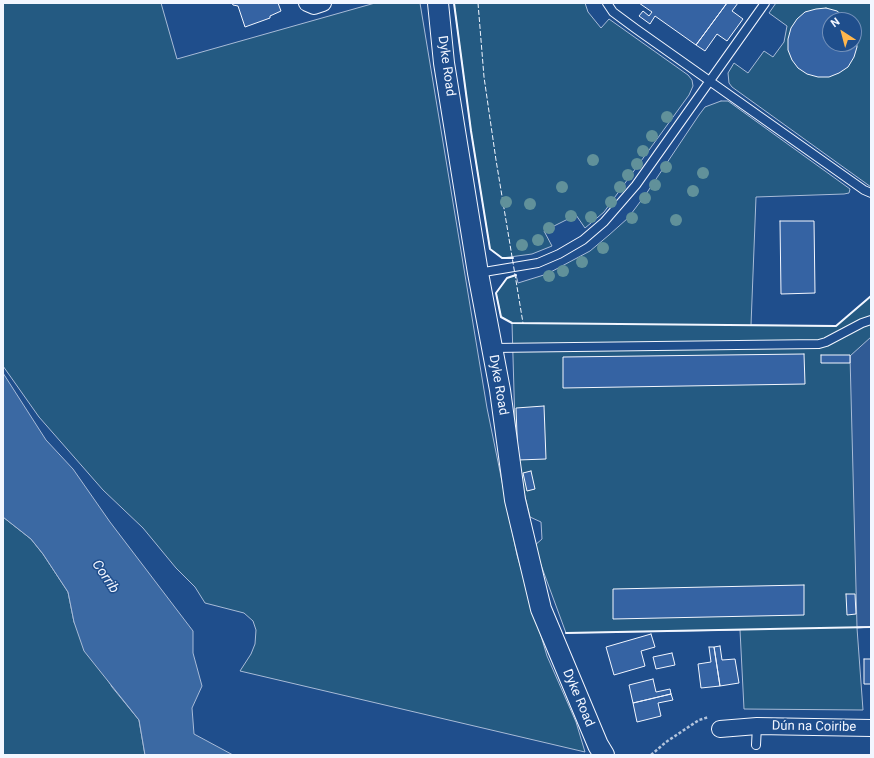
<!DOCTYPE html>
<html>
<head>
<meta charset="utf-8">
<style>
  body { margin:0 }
  #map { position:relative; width:874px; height:758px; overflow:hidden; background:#1f4e8c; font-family:Roboto,sans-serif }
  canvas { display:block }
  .frame { position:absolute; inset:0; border:4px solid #f2f6ff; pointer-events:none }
  .north { position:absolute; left:822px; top:12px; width:40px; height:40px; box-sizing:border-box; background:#1f4e8c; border:1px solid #7391ba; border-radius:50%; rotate:324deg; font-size:11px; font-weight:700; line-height:16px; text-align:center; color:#f2f6ff }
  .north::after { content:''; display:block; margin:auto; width:14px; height:18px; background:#ffb74d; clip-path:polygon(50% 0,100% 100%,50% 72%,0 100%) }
</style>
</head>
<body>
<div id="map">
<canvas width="874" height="758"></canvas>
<div class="frame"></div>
<div class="north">N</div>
</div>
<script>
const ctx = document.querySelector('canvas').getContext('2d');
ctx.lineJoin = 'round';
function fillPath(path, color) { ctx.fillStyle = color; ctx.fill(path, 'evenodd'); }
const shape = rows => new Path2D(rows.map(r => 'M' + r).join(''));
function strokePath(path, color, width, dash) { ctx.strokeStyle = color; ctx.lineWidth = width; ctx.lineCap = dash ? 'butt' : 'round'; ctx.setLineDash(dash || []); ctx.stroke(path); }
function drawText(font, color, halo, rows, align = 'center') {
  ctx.font = font + ' Roboto,sans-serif'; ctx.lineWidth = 3; ctx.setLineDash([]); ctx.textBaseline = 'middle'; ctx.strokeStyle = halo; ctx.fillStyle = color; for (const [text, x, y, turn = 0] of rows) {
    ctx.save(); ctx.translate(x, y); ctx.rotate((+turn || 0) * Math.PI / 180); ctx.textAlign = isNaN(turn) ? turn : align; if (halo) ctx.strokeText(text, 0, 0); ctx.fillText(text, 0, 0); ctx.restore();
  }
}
const green = shape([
  [3,3,161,3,177,59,375,3,420,3,487,408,517,555,547,656,576,722,585,752,240,671,251,654,255,644,256,630,253,621,244,613,205,603,195,587,176,568,143,528,103,490,39,417,3,366,3,3],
  [454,3,585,3,588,12,601,28,609,19,688,75,692,80,693,86,689,95,604,212,585,228,576,215,544,231,552,246,532,254,502,258,490,249,471,131,454,3],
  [776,3,871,3,871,187,732,87,729,83,728,73,734,63,748,73,764,51,773,57,784,42,787,26,769,13,776,3],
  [830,20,854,20,854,44,830,44,830,20],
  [721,101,728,101,850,189,849,193,844,194,756,197,751,325,836,326,871,296,871,627,857,628,863,710,744,709,740,630,566,633,534,546,542,539,541,522,530,517,516,460,512,323,501,317,496,293,507,278,516,275,518,283,547,274,590,251,609,235,628,218,646,194,699,115,705,107,721,101],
  [3,517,31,539,43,554,68,592,74,622,112,687,139,720,145,755,3,755,3,517]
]);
fillPath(green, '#245a82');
strokePath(green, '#a8bbd7', 1);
const parking = shape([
  [871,337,871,627,857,627,850,356,871,337]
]);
fillPath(parking, '#305b95');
strokePath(parking, '#a8bbd7', 1);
const water = shape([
  [3,373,46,440,73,469,110,522,193,631,193,653,202,686,192,708,194,734,233,755,145,755,139,720,84,651,74,622,68,592,43,554,31,539,3,517,3,373]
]);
fillPath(water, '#3b69a3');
strokePath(water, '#a8bbd7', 1);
const building = shape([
  [232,3,278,3,281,11,270,16,270,18,245,27,238,6,233,5,232,3],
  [639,3,727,3,696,45,655,16,650,24,639,16,643,11,649,16,652,12,639,3],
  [727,3,738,3,732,11,743,19,727,41,717,34,705,51,696,45,727,3],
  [826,8,837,11,848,20,830,20,830,44,854,44,854,30,856,36,857,47,854,57,848,67,839,73,829,77,818,77,807,74,798,68,792,60,788,50,788,39,791,28,797,19,805,12,816,9,826,8],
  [780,221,814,221,815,293,781,294,780,221],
  [804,354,805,384,563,388,563,357,804,354],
  [821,355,850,355,850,363,821,363,821,355],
  [544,406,546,459,518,460,516,408,544,406],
  [531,471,535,489,527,491,523,473,531,471],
  [804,585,804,615,613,619,613,589,804,585],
  [846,594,855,594,856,614,847,615,846,594],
  [651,634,655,647,641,651,645,666,614,675,606,647,651,634],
  [720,646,722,660,735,659,739,683,720,686,714,647,720,646],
  [709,647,714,647,720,686,701,688,698,664,711,662,709,647],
  [672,653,675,665,656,669,653,657,672,653],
  [864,659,871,659,871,684,864,684,864,659],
  [653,679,656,692,670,689,671,694,633,703,629,685,653,679],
  [671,694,673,700,658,703,661,716,637,722,633,703,671,694]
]);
fillPath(building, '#3563a3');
strokePath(building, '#f2f6ff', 1);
const service = shape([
  [607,3,613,12,636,29,864,190,871,193],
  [478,273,538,263,559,254,583,240,604,222,636,185,765,3],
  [493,348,819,344,826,342,862,323,871,320],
  [756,745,757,726]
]);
const minor = shape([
  [307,3,314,6,323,3],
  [720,729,757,726,871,728]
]);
const tertiary = shape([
  [438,3,444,63,478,273,500,390,515,500,541,609,598,745,604,755]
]);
strokePath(service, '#f2f6ff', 10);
strokePath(minor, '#f2f6ff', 18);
strokePath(tertiary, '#f2f6ff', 22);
strokePath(shape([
  [651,755,666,742,699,720,709,717]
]), '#b3c4dc', 2.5, [3, 2]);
strokePath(service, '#1f4e8c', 8);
strokePath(minor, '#1f4e8c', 16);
strokePath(tertiary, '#1f4e8c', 20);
strokePath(shape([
  [478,3,484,77,496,160,523,323]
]), '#f2f6ff', 1, [5, 2]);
strokePath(shape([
  [454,3,471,131,490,249,502,258,513,258],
  [516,275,507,278,496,293,501,317,512,323,836,326,871,296],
  [566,633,871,627]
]), '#f2f6ff', 2);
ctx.fillStyle = '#61919a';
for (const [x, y] of [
  [667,117],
  [652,136],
  [643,151],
  [593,160],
  [637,164],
  [666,167],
  [703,173],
  [628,175],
  [655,185],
  [562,187],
  [620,187],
  [693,191],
  [645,198],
  [506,202],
  [611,202],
  [530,204],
  [571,216],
  [591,217],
  [632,218],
  [676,220],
  [549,228],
  [538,240],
  [522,245],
  [603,248],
  [582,262],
  [563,271],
  [549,276]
]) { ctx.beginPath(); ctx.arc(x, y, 6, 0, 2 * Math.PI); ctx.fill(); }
drawText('13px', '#f2f6ff', '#1f4e8c', [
  ["Dyke Road",446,66,82],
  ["Dyke Road",498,385,80],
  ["Dyke Road",578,698,67],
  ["Dún na Coiribe",814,727,1]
]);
drawText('italic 14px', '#f2f6ff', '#1f4e8c', [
  ["Corrib",105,577,56]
]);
</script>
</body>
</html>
